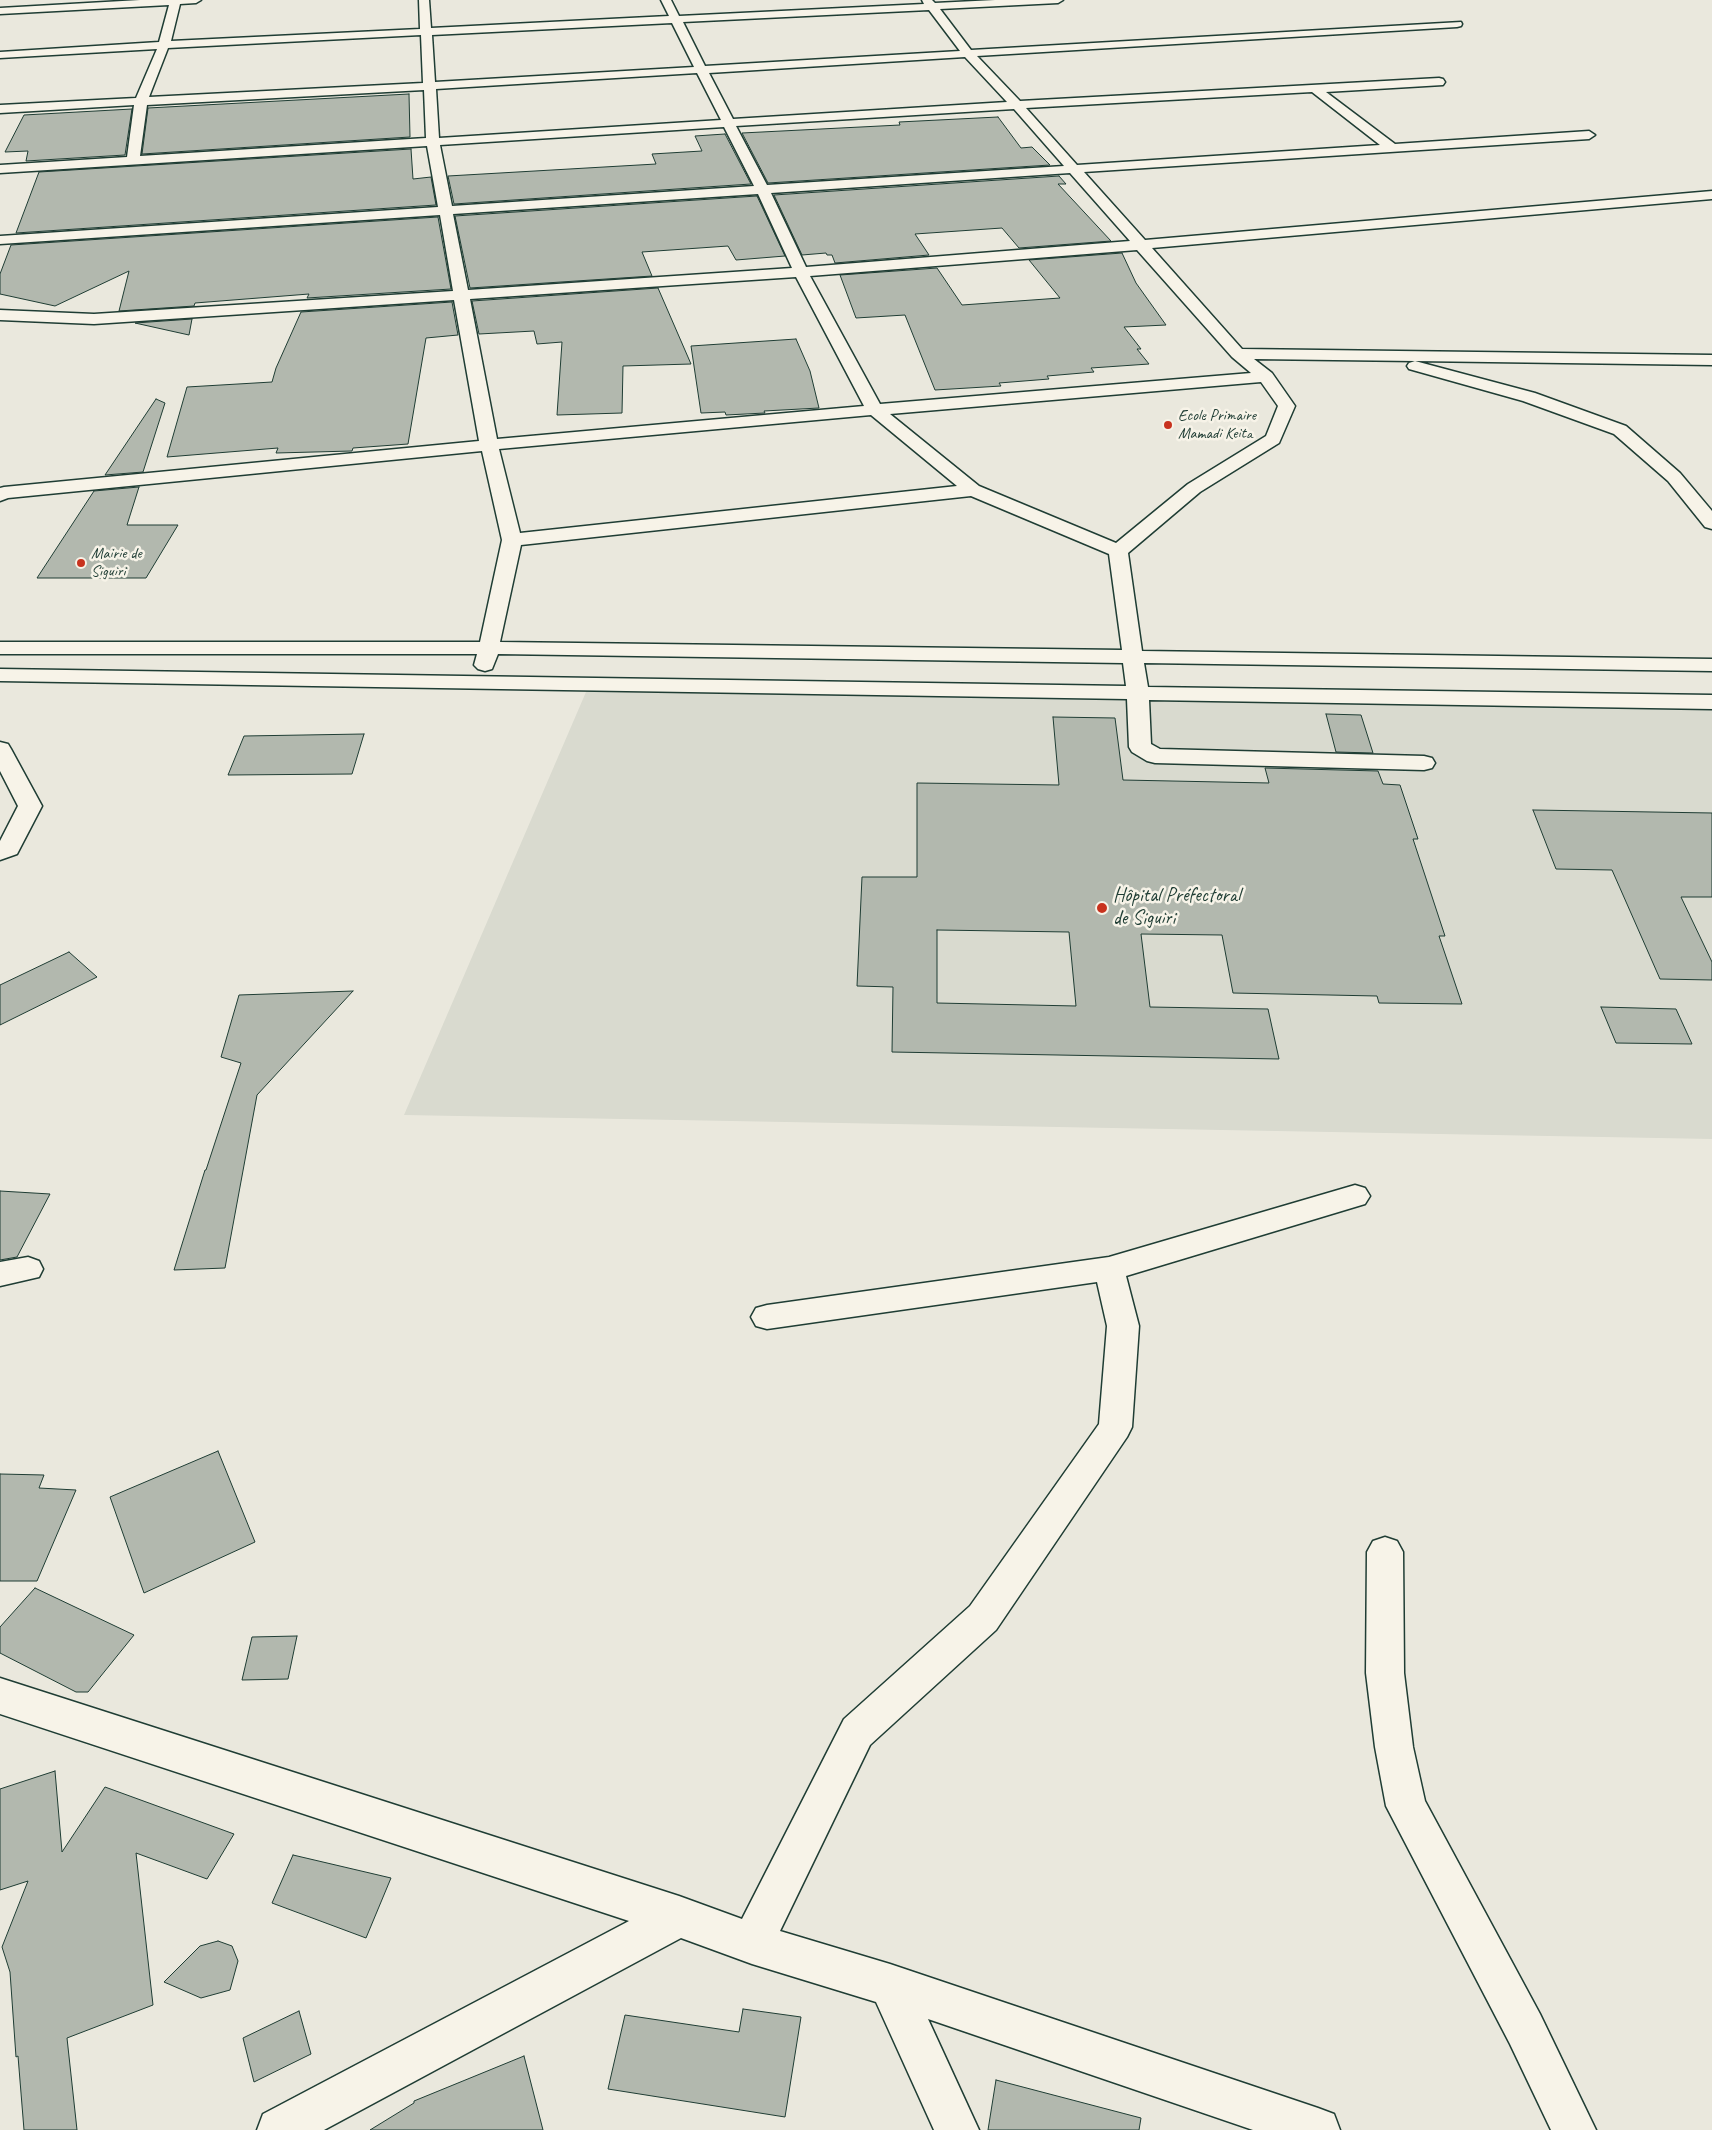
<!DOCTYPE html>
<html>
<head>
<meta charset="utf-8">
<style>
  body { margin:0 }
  canvas { display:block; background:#eae8dd }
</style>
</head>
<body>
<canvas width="1712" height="2130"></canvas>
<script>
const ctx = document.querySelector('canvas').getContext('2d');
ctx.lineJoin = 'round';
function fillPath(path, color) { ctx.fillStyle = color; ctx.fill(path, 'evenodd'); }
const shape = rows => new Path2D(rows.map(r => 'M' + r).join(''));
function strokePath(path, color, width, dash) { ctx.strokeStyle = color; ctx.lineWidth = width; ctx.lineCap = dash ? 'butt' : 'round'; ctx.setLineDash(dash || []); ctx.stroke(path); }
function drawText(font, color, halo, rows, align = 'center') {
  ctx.font = font + ' Caveat,sans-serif'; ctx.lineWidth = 5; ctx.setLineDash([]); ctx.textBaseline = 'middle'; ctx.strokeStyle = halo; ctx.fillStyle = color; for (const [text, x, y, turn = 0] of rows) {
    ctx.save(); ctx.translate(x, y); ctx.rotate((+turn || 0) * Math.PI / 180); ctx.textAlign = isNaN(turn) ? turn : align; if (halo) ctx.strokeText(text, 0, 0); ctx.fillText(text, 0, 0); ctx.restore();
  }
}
fillPath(shape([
  [589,685,1712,702,1712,1139,404,1115]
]), '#d9dacf');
const building = shape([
  [409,94,410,137,142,154,148,108,409,94],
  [132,109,125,155,26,161,28,151,5,152,24,115,132,109],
  [998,117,1021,148,1032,147,1050,165,768,183,742,133,900,125,899,122,998,117],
  [725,134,751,184,454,204,448,176,656,164,652,154,702,151,695,136,725,134],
  [411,149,413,179,431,177,436,205,16,233,39,172,411,149],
  [1059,176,1066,184,1058,184,1111,241,1019,248,1002,228,915,234,929,255,835,263,832,255,827,255,826,253,802,255,774,195,1059,176],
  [757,196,785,256,736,260,728,246,642,252,652,276,470,288,455,216,757,196],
  [438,217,451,289,307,298,309,294,195,303,194,306,119,311,129,271,55,306,0,294,0,274,11,245,438,217],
  [1122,253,1136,283,1166,325,1124,327,1141,349,1137,349,1149,364,1091,368,1094,372,1047,376,1049,379,999,383,1001,386,935,390,905,315,856,318,840,275,937,268,962,305,1060,298,1029,260,1122,253],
  [658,288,691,364,623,366,622,413,557,415,562,342,537,344,534,331,479,334,472,301,658,288],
  [452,302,458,335,426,338,408,444,353,448,352,451,276,453,278,448,167,457,187,387,272,382,276,368,301,312,452,302],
  [192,319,189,335,135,323,192,319],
  [796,339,810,371,819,408,764,411,765,413,726,415,725,412,701,413,691,346,796,339],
  [156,399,165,403,143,472,105,475,156,399],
  [139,487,127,525,178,525,146,578,37,578,94,491,139,487],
  [1326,714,1361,715,1373,753,1336,752,1326,714],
  [1053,717,1115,718,1123,780,1269,783,1265,768,1378,771,1383,784,1400,785,1418,839,1413,839,1445,936,1439,936,1462,1004,1379,1003,1377,996,1233,993,1222,935,1141,934,1150,1007,1268,1009,1279,1059,892,1052,893,987,857,986,862,877,917,877,917,783,1059,785,1053,717],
  [937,930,1069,932,1076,1006,937,1003,937,930],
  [364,734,352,774,228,775,244,736,364,734],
  [1533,810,1712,813,1712,897,1681,897,1712,962,1712,980,1660,979,1612,870,1556,869,1533,810],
  [69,952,97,977,0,1025,0,985,69,952],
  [353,991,257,1095,225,1268,174,1270,205,1170,206,1170,241,1063,221,1057,239,995,353,991],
  [1601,1007,1676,1009,1692,1044,1616,1043,1601,1007],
  [0,1191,50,1194,17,1257,0,1260,0,1191],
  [218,1451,255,1542,144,1593,110,1497,218,1451],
  [0,1474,44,1475,39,1488,76,1490,37,1581,0,1581,0,1474],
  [35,1588,134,1635,88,1692,76,1692,0,1653,0,1627,35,1588],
  [297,1636,288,1679,242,1680,252,1637,297,1636],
  [55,1771,62,1852,105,1787,234,1834,207,1879,136,1853,153,2005,67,2038,77,2130,24,2130,18,2056,16,2057,10,1972,2,1947,28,1881,0,1890,0,1789,55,1771],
  [293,1855,391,1878,366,1938,272,1903,293,1855],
  [218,1941,232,1946,238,1961,230,1990,201,1998,164,1982,200,1946,218,1941],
  [743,2009,801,2017,785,2117,608,2089,625,2015,739,2032,743,2009],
  [299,2011,311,2054,254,2082,243,2038,299,2011],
  [524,2056,543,2130,370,2130,414,2103,414,2101,524,2056],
  [996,2080,1141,2118,1139,2130,988,2130,996,2080]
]);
fillPath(building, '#b2b8ae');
strokePath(building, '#1f3d34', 1);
const minor = shape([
  [140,0,201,0,196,3,180,4,171,41,420,29,419,0,429,0,431,28,669,16,661,0,671,0,679,16,924,4,922,0,932,0,935,3,995,0,1063,0,1058,3,940,9,971,50,1461,22,1462,24,1461,26,1457,27,977,56,1020,101,1439,78,1443,79,1445,82,1443,85,1326,92,1395,144,1589,131,1595,135,1589,139,1084,172,1145,240,1712,191,1712,199,1152,248,1242,349,1712,355,1712,365,1415,361,1535,393,1626,426,1680,473,1712,511,1712,529,1705,527,1668,481,1614,434,1523,401,1409,369,1407,366,1409,363,1415,361,1254,359,1272,373,1295,406,1279,443,1200,492,1128,553,1142,651,1712,659,1712,671,1144,663,1148,687,1712,695,1712,709,1149,700,1151,744,1160,749,1424,756,1432,758,1435,763,1432,768,1424,770,1155,763,1147,761,1132,752,1129,747,1127,699,0,681,0,669,1126,686,1123,663,498,654,492,669,485,671,478,669,474,665,477,654,0,654,0,642,480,642,502,540,482,451,8,498,0,501,0,488,4,487,479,441,454,300,94,324,0,320,0,310,94,314,453,291,440,215,0,244,0,236,438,207,427,146,0,173,0,165,127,157,134,105,0,113,0,105,136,98,157,49,0,58,0,52,159,42,169,5,0,14,0,8,140,0],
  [929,10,960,51,705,66,683,22,929,10],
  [672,23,694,67,435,82,432,35,672,23],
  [421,35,423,83,149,97,168,48,421,35],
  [965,57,1007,102,733,119,709,73,965,57],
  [697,73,721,120,439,138,436,89,697,73],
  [424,90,426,138,140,156,147,105,424,90],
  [1312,92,1380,145,1077,165,1026,108,1312,92],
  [1014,109,1064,166,767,185,736,126,1014,109],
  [724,127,754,186,452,206,440,145,724,127],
  [1070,173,1130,241,806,267,771,193,1070,173],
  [758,194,792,268,468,290,453,214,758,194],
  [1137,250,1232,357,1251,373,880,404,810,276,1137,250],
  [796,277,864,406,497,439,470,299,796,277],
  [1261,382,1278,406,1266,436,1188,484,1116,543,979,486,890,414,1261,382],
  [871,415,957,486,520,533,499,449,871,415],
  [971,496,1109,554,1122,650,500,642,521,545,971,496],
  [0,742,8,744,11,749,42,806,17,854,0,860,0,841,18,806,0,771,0,742],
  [1355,1185,1365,1188,1370,1196,1365,1204,1126,1276,1139,1326,1132,1427,1127,1437,996,1630,870,1745,780,1931,890,1964,1318,2108,1334,2114,1340,2130,1253,2130,928,2019,979,2130,934,2130,876,2002,752,1964,681,1938,324,2130,257,2130,263,2114,629,1921,0,1714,0,1678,679,1896,742,1919,844,1719,970,1606,1099,1424,1107,1326,1097,1282,767,1329,756,1326,751,1317,756,1308,767,1305,1109,1257,1355,1185],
  [28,1257,39,1261,43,1269,39,1277,0,1286,0,1262,28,1257],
  [1385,1537,1397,1541,1403,1552,1404,1673,1413,1747,1425,1801,1540,2014,1596,2130,1551,2130,1510,2044,1386,1806,1375,1747,1366,1673,1367,1552,1373,1541,1385,1537]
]);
strokePath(minor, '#1f3d34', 3);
fillPath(minor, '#f7f3e8');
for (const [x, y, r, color] of [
  [1168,425,5,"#c8321e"],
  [81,563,5,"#c8321e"],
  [1102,908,6,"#c8321e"]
]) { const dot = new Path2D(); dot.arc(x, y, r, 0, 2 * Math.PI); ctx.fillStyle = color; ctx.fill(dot); strokePath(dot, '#f7f3e8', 2); }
drawText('16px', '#1f3d34', '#f7f3e8', [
  ["Ecole Primaire",1178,416],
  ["Mamadi Keita",1178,434],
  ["Mairie de",91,554],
  ["Siguiri",91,572]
], 'left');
drawText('20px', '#1f3d34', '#f7f3e8', [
  ["Hôpital Préfectoral",1113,896],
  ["de Siguiri",1113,919]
], 'left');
</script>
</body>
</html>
